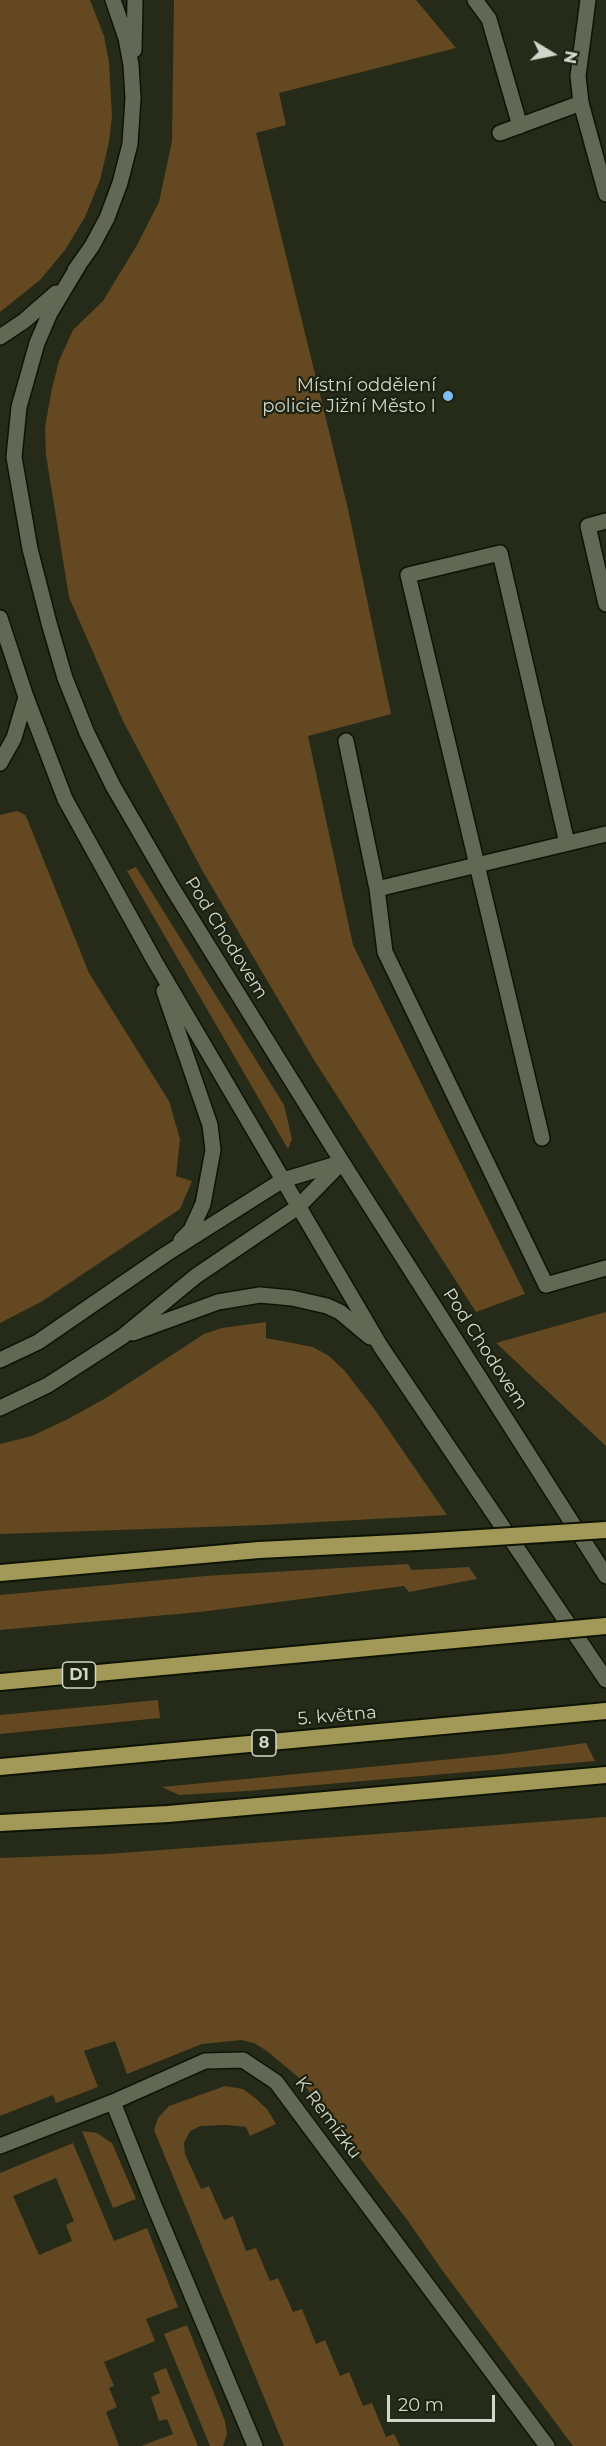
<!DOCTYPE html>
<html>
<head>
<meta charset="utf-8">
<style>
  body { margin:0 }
  #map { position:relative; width:606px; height:2446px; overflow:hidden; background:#252b18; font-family:Montserrat,sans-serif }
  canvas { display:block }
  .north { position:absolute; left:522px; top:24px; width:60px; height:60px; -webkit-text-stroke:4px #1c220f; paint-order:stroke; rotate:100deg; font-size:16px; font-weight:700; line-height:24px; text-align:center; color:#d1d6ca }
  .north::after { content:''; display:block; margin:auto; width:21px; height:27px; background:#d1d6ca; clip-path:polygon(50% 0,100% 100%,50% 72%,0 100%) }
  .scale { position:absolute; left:387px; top:2395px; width:108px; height:27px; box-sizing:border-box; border:3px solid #d1d6ca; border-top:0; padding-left:8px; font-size:18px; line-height:21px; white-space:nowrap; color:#d1d6ca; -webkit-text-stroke:4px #1c220f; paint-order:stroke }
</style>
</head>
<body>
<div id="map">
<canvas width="606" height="2446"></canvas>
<div class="north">N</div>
<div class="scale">20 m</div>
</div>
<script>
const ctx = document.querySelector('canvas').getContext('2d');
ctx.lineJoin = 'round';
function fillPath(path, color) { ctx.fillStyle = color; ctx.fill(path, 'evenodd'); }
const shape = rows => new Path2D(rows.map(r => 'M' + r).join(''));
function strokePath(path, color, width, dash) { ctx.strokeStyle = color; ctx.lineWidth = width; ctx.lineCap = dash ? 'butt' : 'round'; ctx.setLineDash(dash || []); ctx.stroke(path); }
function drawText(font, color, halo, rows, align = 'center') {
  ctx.font = font + ' Montserrat,sans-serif'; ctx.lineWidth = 4.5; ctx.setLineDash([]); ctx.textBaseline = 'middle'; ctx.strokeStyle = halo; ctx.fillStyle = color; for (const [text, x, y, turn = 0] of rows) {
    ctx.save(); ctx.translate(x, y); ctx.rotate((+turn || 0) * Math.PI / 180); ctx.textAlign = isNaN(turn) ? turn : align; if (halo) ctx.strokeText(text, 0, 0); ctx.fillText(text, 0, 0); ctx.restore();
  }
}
fillPath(shape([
  [0,0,90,0,104,36,109,62,112,116,109,142,100,180,85,217,65,250,40,280,0,312],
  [174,0,416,0,456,48,279,93,286,125,256,133,348,509,391,714,308,736,353,945,525,1294,476,1312,314,1060,202,870,123,721,69,597,46,455,45,428,51,393,59,361,73,330,103,301,137,245,159,202,172,141],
  [17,811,25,815,28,821,89,973,169,1101,180,1139,176,1176,192,1181,180,1209,41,1302,0,1323,0,815],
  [136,867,284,1105,292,1139,288,1149,127,871],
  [606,1312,606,1446,496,1343],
  [266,1322,266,1338,313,1347,329,1356,344,1370,375,1410,447,1515,265,1525,0,1534,0,1444,32,1436,68,1419,106,1398,204,1334,222,1328],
  [408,1564,412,1570,469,1567,477,1579,409,1592,404,1586,200,1612,0,1630,0,1595,205,1576],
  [158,1700,160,1718,0,1734,0,1715],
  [586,1743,595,1761,247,1791,179,1795,162,1787,504,1754],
  [606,1817,606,2446,573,2446,442,2270,408,2221,298,2077,267,2051,254,2043,241,2040,202,2044,127,2074,115,2041,84,2051,98,2087,56,2103,53,2095,0,2116,0,1858,107,1854],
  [225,2086,243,2089,255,2098,267,2109,276,2124,250,2136,246,2127,226,2125,201,2126,190,2131,184,2143,185,2154,201,2189,209,2186,224,2220,233,2216,246,2251,256,2248,270,2281,278,2278,293,2312,302,2309,316,2344,325,2340,340,2376,349,2372,363,2406,372,2403,386,2437,394,2434,400,2446,284,2446,154,2130,158,2118,169,2106],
  [82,2131,97,2133,112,2143,136,2199,113,2208],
  [73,2143,114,2241,147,2228,178,2307,146,2319,155,2341,104,2362,114,2386,109,2388,117,2407,106,2412,119,2446,0,2446,0,2173],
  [56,2178,74,2221,66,2225,72,2241,39,2255,13,2196],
  [187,2325,225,2421,227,2434,223,2446,210,2446,164,2334],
  [166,2368,198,2446,141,2446,173,2434,167,2419,159,2421,151,2397,160,2393,153,2373]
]), '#634821');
const service = shape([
  [475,0,489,19,520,126],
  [500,133,581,103],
  [606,521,588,526,606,604],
  [346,741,377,889,606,834],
  [0,763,14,738,26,697],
  [377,889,385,952,546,1285],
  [542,1138,408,575,500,553,567,843]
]);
const minor = shape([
  [588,0,578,76,581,103,606,194],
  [546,1285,606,1268],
  [113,2102,153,2203,255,2446],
  [0,2146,113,2102,205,2061,243,2060,276,2082,547,2446]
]);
const secondary = shape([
  [134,50,135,0],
  [80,263,50,313,37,343,19,407,14,457,30,549,49,623,65,678,87,733,113,786,171,886,342,1162,606,1576],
  [75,270,92,246,107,218,120,183,130,144,133,98,131,65,126,38,113,0],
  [0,337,24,321,56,293],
  [0,618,26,697,65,799,154,960,381,1347,606,1680],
  [164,991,210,1125,213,1150,203,1204,191,1230,181,1240],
  [133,1333,218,1302,260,1295,292,1298,327,1306,340,1312,370,1337],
  [0,1360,38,1342,166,1254,283,1180,340,1163],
  [0,1408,48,1385,122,1337,196,1276,298,1207,342,1162]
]);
const trunk = shape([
  [0,1573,259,1550,417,1542],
  [0,1682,476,1638],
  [0,1767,606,1711],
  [0,1823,168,1814,606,1775]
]);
strokePath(service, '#0e1403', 18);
strokePath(minor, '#0e1403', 18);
strokePath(secondary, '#0e1403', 18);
strokePath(trunk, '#0e1403', 20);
strokePath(service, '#616853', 15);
strokePath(minor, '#616853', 15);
strokePath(secondary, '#616853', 15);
strokePath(trunk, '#a29857', 16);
const trunkBridge = shape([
  [417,1542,606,1530],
  [476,1638,606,1626]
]);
strokePath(trunkBridge, '#0e1403', 20, []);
strokePath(trunkBridge, '#a29857', 16);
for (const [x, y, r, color] of [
  [448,396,6,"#7ebef9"]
]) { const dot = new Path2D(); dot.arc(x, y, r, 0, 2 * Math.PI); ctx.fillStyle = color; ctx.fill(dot); strokePath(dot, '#1c220f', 2); }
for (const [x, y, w] of [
  [79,1675,33],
  [264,1743,24]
]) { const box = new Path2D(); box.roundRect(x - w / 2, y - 13, w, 26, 4.5); ctx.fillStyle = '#1c220f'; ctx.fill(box); strokePath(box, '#d1d6ca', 1.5); }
drawText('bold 16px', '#d1d6ca', null, [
  ["D1",79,1675],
  ["8",264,1743]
]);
drawText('18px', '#d1d6ca', '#1c220f', [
  ["Místní oddělení",436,386],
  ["policie Jižní Město I",436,407]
], 'right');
drawText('18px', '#d1d6ca', '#1c220f', [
  ["Pod Chodovem",226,938,58],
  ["Pod Chodovem",485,1349,57],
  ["5. května",337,1716,-5],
  ["K Remízku",328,2118,53]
]);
</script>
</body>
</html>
